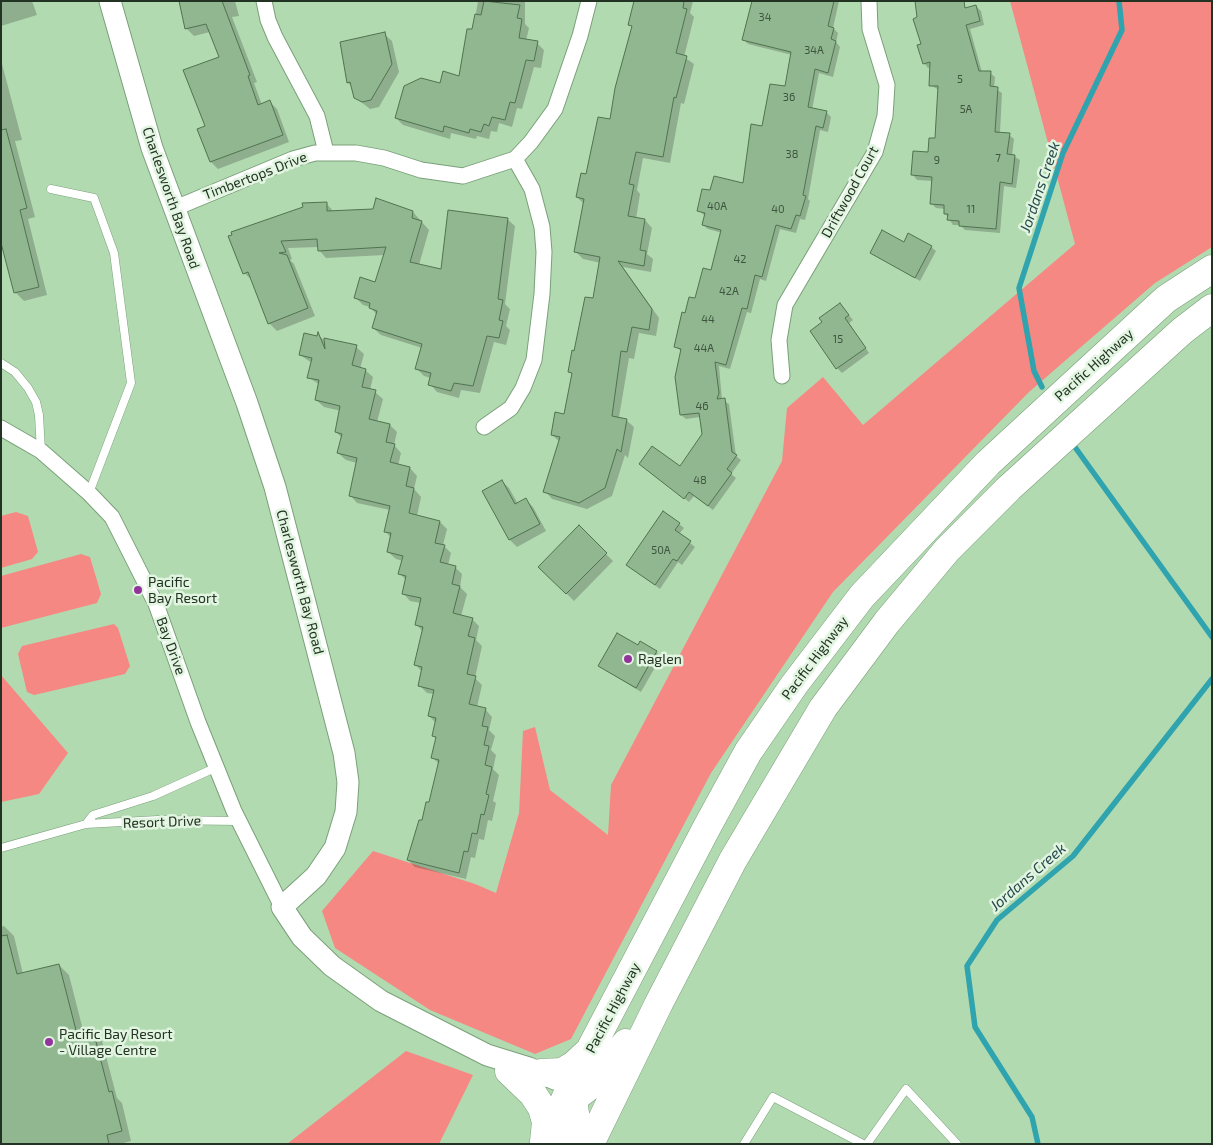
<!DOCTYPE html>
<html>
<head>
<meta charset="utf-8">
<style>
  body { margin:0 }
  #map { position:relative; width:1213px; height:1145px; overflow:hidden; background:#b2dab1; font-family:"Exo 2",sans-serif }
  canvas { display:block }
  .frame { position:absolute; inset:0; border:2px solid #233323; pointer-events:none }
</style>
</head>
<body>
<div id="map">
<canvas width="1213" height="1145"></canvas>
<div class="frame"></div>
</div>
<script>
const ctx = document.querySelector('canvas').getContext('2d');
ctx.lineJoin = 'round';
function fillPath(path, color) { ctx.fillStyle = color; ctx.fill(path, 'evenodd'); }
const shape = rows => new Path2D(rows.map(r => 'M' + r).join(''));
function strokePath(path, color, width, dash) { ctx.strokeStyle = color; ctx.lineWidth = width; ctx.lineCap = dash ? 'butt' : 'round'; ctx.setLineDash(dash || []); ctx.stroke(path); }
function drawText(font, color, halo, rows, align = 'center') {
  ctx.font = font + ' "Exo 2",sans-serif'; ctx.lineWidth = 5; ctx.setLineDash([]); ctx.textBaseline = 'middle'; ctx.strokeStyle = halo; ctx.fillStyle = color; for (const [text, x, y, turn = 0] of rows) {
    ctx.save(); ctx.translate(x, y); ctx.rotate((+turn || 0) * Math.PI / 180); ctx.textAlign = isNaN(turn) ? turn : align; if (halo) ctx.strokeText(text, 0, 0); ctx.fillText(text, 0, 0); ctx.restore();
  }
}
fillPath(shape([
  [1010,1,1212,1,1212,247,1155,283,1029,392,833,592,711,773,571,1039,535,1054,430,1010,335,948,322,911,373,851,475,884,496,893,519,813,523,731,535,727,550,790,608,835,611,785,782,461,787,408,823,377,863,425,1075,244],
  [16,512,28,516,38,552,32,559,1,568,1,516],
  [81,554,90,557,101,594,97,603,1,628,1,576],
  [114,624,118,628,130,666,125,674,34,695,27,692,18,654,22,646],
  [1,675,68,753,39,794,1,802],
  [406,1051,473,1075,439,1144,287,1144]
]), '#f58882');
fillPath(shape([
  [1,1,32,1,37,15,1,26],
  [190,1,235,1,239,16,232,17,257,82,254,83,262,105,270,102,277,109,289,142,218,169,211,162,207,127,220,58,210,32,194,36,187,29,180,4],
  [478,1,525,1,525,24,529,28,526,41,537,43,544,50,541,68,534,67,522,109,517,108,512,127,499,123,497,132,491,131,489,139,477,136,476,139,451,133,450,139,403,125,396,118,460,77,473,31],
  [637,1,693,1,690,13,694,17,684,57,694,64,684,104,681,103,670,163,643,158,637,190,640,194,636,219,645,220,652,228,647,254,653,259,651,272,623,267,659,318,656,336,639,333,634,359,629,358,619,417,626,420,634,427,628,458,625,455,612,496,587,509,552,499,545,491,560,442,552,435,565,416,572,374,570,372,594,300,601,263,583,259,576,252,584,204,577,197,611,120,633,27,630,24],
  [778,1,839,1,833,28,838,33,836,42,840,47,833,77,819,73,812,110,826,112,831,117,828,132,820,130,808,199,810,201,805,220,800,219,796,233,780,229,766,281,760,279,751,313,747,312,730,369,719,366,722,400,729,404,736,456,741,460,731,474,736,478,713,510,694,496,689,502,641,464,680,468,703,435,700,417,686,419,681,415,682,352,676,347,686,315,712,272,722,233,708,229,703,225,705,216,698,210,711,192,744,185,763,127,786,88,792,55,748,44,744,40],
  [976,6,981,11,984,25,970,29,982,72,990,73,995,77,994,88,1002,93,1000,133,1009,135,1014,139,1012,155,1020,160,1016,188,1004,186,1000,233,965,230,960,225,953,225,945,213,945,209,936,208,931,203,933,181,917,180,913,175,929,153,936,139,939,90,930,85,931,67,928,68,924,63,958,11],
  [384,34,392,41,399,72,379,107,370,109,355,97,353,87,348,83],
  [1,60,22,140,15,141,35,217,28,219,47,295,24,301,15,292,1,209],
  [326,203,334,212,413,212,429,230,419,265,442,270,507,219,515,226,505,304,510,309,506,326,510,330,506,345,494,342,480,393,461,390,459,398,437,392,430,384,431,378,424,376,416,368,422,348,381,335,373,328,377,315,370,307,363,305,355,297,376,283,385,255,326,258,319,250,319,247,288,248,292,259,290,260,294,264,315,316,277,331,269,323,252,280,244,273,230,237],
  [904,243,931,247,936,251,920,281,872,253],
  [840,304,853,320,849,323,869,353,842,373,837,368,824,323],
  [318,335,325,341,356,347,364,354,360,369,365,370,373,377,370,390,375,392,383,399,377,422,390,425,397,432,394,445,401,453,398,466,410,468,417,476,414,489,421,497,417,516,440,522,447,529,443,545,451,553,448,565,455,567,462,574,460,587,467,594,461,616,472,619,479,626,476,640,482,646,475,678,482,685,477,707,485,709,492,717,489,730,495,736,491,750,496,755,493,769,499,775,493,801,496,803,492,821,488,820,484,840,479,839,475,858,471,857,466,879,415,867,408,860,430,804,439,764,432,757,437,739,433,736,436,723,429,716,434,694,427,693,419,685,422,672,416,665,423,632,417,625,421,603,410,601,403,593,406,580,400,574,403,561,396,559,388,552,391,538,385,531,390,510,357,503,350,495,357,463,346,460,338,453,342,438,336,432,341,411,324,407,316,400,320,385,308,377,312,363,300,355],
  [502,481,509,488,518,504,526,500,533,507,546,531,517,547,510,540],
  [679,524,684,528,679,534,695,547,682,565,678,562,660,589,627,565],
  [579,527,613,561,574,601,540,567],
  [638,646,656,652,661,657,641,692,599,666],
  [4,926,14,936,23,974,59,965,69,975,84,1034,93,1032,102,1041,117,1098,122,1103,131,1141,120,1144,1,1144,1,927]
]), '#0003');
strokePath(shape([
  [1042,387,1034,371,1019,288,1063,153,1122,30,1119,1],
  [1072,443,1212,637],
  [1038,1144,1032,1117,975,1027,967,966,997,920,1073,856,1212,679]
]), '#2fa3ae', 5.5);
const building = shape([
  [179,1,222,1,250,75,248,76,258,105,270,100,283,135,210,162,197,129,205,126,183,70,219,57,206,24,185,29,179,1],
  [484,1,520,5,517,18,522,19,519,38,538,41,534,61,526,60,515,103,510,102,505,120,492,117,489,126,484,124,481,132,470,129,469,133,444,126,443,132,395,118,404,86,421,78,440,83,443,71,459,76,467,29,472,29,475,14,481,15,484,1],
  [634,1,684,1,683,8,687,9,676,53,687,56,676,98,674,97,663,157,636,152,629,184,634,185,628,216,645,219,640,250,646,251,644,266,618,261,652,309,649,330,632,327,627,352,621,351,612,416,627,419,621,452,617,449,605,488,579,503,543,492,560,437,551,435,555,412,564,414,572,373,568,372,572,350,574,351,585,297,593,298,600,257,574,252,584,199,576,197,581,173,586,174,598,117,610,119,615,88,632,26,628,25,634,1],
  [752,1,834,1,828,26,834,28,831,39,836,41,828,73,815,69,808,107,827,111,823,128,816,126,803,195,806,196,800,216,796,215,791,229,776,225,762,277,755,275,747,309,742,308,726,365,715,362,719,393,717,399,725,398,732,452,737,455,727,469,732,473,708,506,689,492,684,499,639,464,652,446,680,466,702,434,699,413,680,415,675,377,681,349,674,347,682,312,685,313,689,297,695,298,703,268,711,270,721,230,702,225,705,213,697,211,702,189,710,190,714,176,743,183,751,124,762,126,770,84,785,86,791,52,742,40,752,1],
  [915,1,964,1,965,8,976,5,980,21,966,25,979,71,991,71,990,86,998,87,995,132,1010,133,1007,154,1015,155,1012,184,1000,182,996,229,959,226,959,221,947,220,948,214,944,214,944,205,930,204,932,177,911,175,913,151,928,152,929,138,935,138,938,86,929,86,930,62,923,64,917,45,921,44,913,19,917,17,915,1],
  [385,32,392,64,371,100,362,102,354,98,350,82,347,83,340,42,385,32],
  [6,129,27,208,20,210,39,287,14,293,1,243,1,130,6,129],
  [376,198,413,211,412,218,422,221,410,262,441,269,448,210,508,218,498,299,503,300,499,320,503,321,499,338,487,336,473,386,454,383,451,391,428,385,431,373,415,369,422,344,372,328,377,311,369,308,370,303,354,298,360,277,375,282,386,247,318,251,317,239,281,241,286,252,279,253,287,255,308,308,268,324,248,272,243,274,228,236,232,235,231,232,303,207,302,203,327,202,327,211,373,209,376,198],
  [882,230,904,242,908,233,932,246,915,278,870,253,882,230],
  [840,303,849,315,845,318,866,348,836,369,810,331,822,322,819,318,840,303],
  [318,332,325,349,324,338,357,345,352,365,366,369,362,387,376,390,369,419,390,424,386,442,395,444,390,462,410,467,406,486,414,488,409,513,440,521,435,543,445,545,440,562,456,566,452,584,460,586,453,613,473,618,468,636,475,638,467,674,476,676,469,704,486,708,482,726,488,727,484,745,489,746,485,765,492,767,486,794,489,795,484,815,481,814,477,834,472,833,468,852,464,851,459,873,407,860,419,820,422,820,426,802,429,802,439,760,431,758,436,737,432,736,436,718,428,716,434,690,418,686,422,667,414,665,423,627,415,625,421,598,402,594,406,576,398,574,403,556,387,552,391,533,384,532,390,506,349,496,357,458,337,453,342,434,335,432,340,406,315,400,319,380,307,378,312,358,299,355,304,333,317,336,318,332],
  [502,480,515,504,526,498,540,524,509,540,482,491,502,480],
  [663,511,680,523,675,530,691,541,677,561,673,559,655,585,626,565,663,511],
  [579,525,607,553,566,594,538,567,579,525],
  [617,633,638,645,640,641,657,651,636,688,598,666,617,633],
  [7,935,17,974,59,964,77,1034,93,1030,109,1092,112,1091,122,1131,107,1135,109,1144,1,1144,1,936,7,935]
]);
fillPath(building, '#90b78f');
strokePath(building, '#4f734e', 1);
const lane = shape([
  [51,189,94,198,114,253,131,383,89,493],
  [1,363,15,372,28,388,36,402,39,415,41,451],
  [86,824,93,815,153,796,217,767],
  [1,848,86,824,158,820,239,821],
  [744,1144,773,1097,863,1144],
  [867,1144,906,1089,957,1144]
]);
const street = shape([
  [264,1,268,20,275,37,317,116,326,152],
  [173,209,293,159,315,153,356,153,384,158,421,170,463,176,515,159,531,142,555,109,580,36,589,1],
  [782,376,779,340,785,305,875,152,885,116,887,85,870,29,869,1],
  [484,427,511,408,523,388,534,360,542,294,544,252,542,227,532,189,515,159],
  [1,428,41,451,89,493,112,517,156,604,198,722,234,811,282,907]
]);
const secondary = shape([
  [110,1,152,148,247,403,275,487,344,753,348,782,346,812,335,848,316,876,282,907,302,937,332,966,381,1001,487,1055,529,1068,555,1079]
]);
const highway = shape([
  [509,1071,533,1094,542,1108,546,1122,544,1142],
  [541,1073,562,1072,574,1065,587,1053],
  [566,1101,578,1095,595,1082,626,1043],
  [545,1144,571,1086,707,827,748,752,794,685,862,596,988,463,1166,299,1212,269],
  [568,1144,576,1120,571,1088],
  [590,1144,659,1003,733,860,823,708,887,622,947,550,1009,488,1182,331,1212,308]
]);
strokePath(lane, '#7aa079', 9);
strokePath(street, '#7aa079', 17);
strokePath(secondary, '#7aa079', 23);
strokePath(highway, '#7aa079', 29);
strokePath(lane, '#fff', 8);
strokePath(street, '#fff', 15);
strokePath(secondary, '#fff', 21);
strokePath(highway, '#fff', 28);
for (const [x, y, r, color] of [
  [138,590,5,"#93339c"],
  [628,659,5,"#93339c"],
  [49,1042,5,"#93339c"]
]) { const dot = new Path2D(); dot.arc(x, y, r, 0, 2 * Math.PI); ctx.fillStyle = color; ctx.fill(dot); strokePath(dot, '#e1f5e0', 2); }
drawText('11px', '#3e543e', null, [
  ["34",765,17],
  ["34A",814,50],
  ["5",960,79],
  ["36",789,97],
  ["5A",966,109],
  ["38",792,154],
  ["7",998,158],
  ["9",937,160],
  ["40A",717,206],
  ["40",778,209],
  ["11",971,209],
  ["42",740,259],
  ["42A",729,291],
  ["44",708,319],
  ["15",838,339],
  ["44A",704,348],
  ["46",702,406],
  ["48",700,480],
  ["50A",661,550]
]);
drawText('14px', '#233323', '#e1f5e0', [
  ["Timbertops Drive",255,176,-21],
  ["Driftwood Court",850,192,-61],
  ["Charlesworth Bay Road",171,198,71],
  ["Pacific Highway",1094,365,-42],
  ["Charlesworth Bay Road",300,582,75],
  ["Bay Drive",171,646,70],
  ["Pacific Highway",815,658,-53],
  ["Resort Drive",162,822,-2],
  ["Pacific Highway",613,1008,-62]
]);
drawText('14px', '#233323', '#e1f5e0', [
  ["Pacific",148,582],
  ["Bay Resort",148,598],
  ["Raglen",638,659],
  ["Pacific Bay Resort",59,1034],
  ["- Village Centre",59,1050]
], 'left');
drawText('italic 15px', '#28494d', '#e1f5e0', [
  ["Jordans Creek",1040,187,-71],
  ["Jordans Creek",1028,877,-41]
]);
</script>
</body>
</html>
